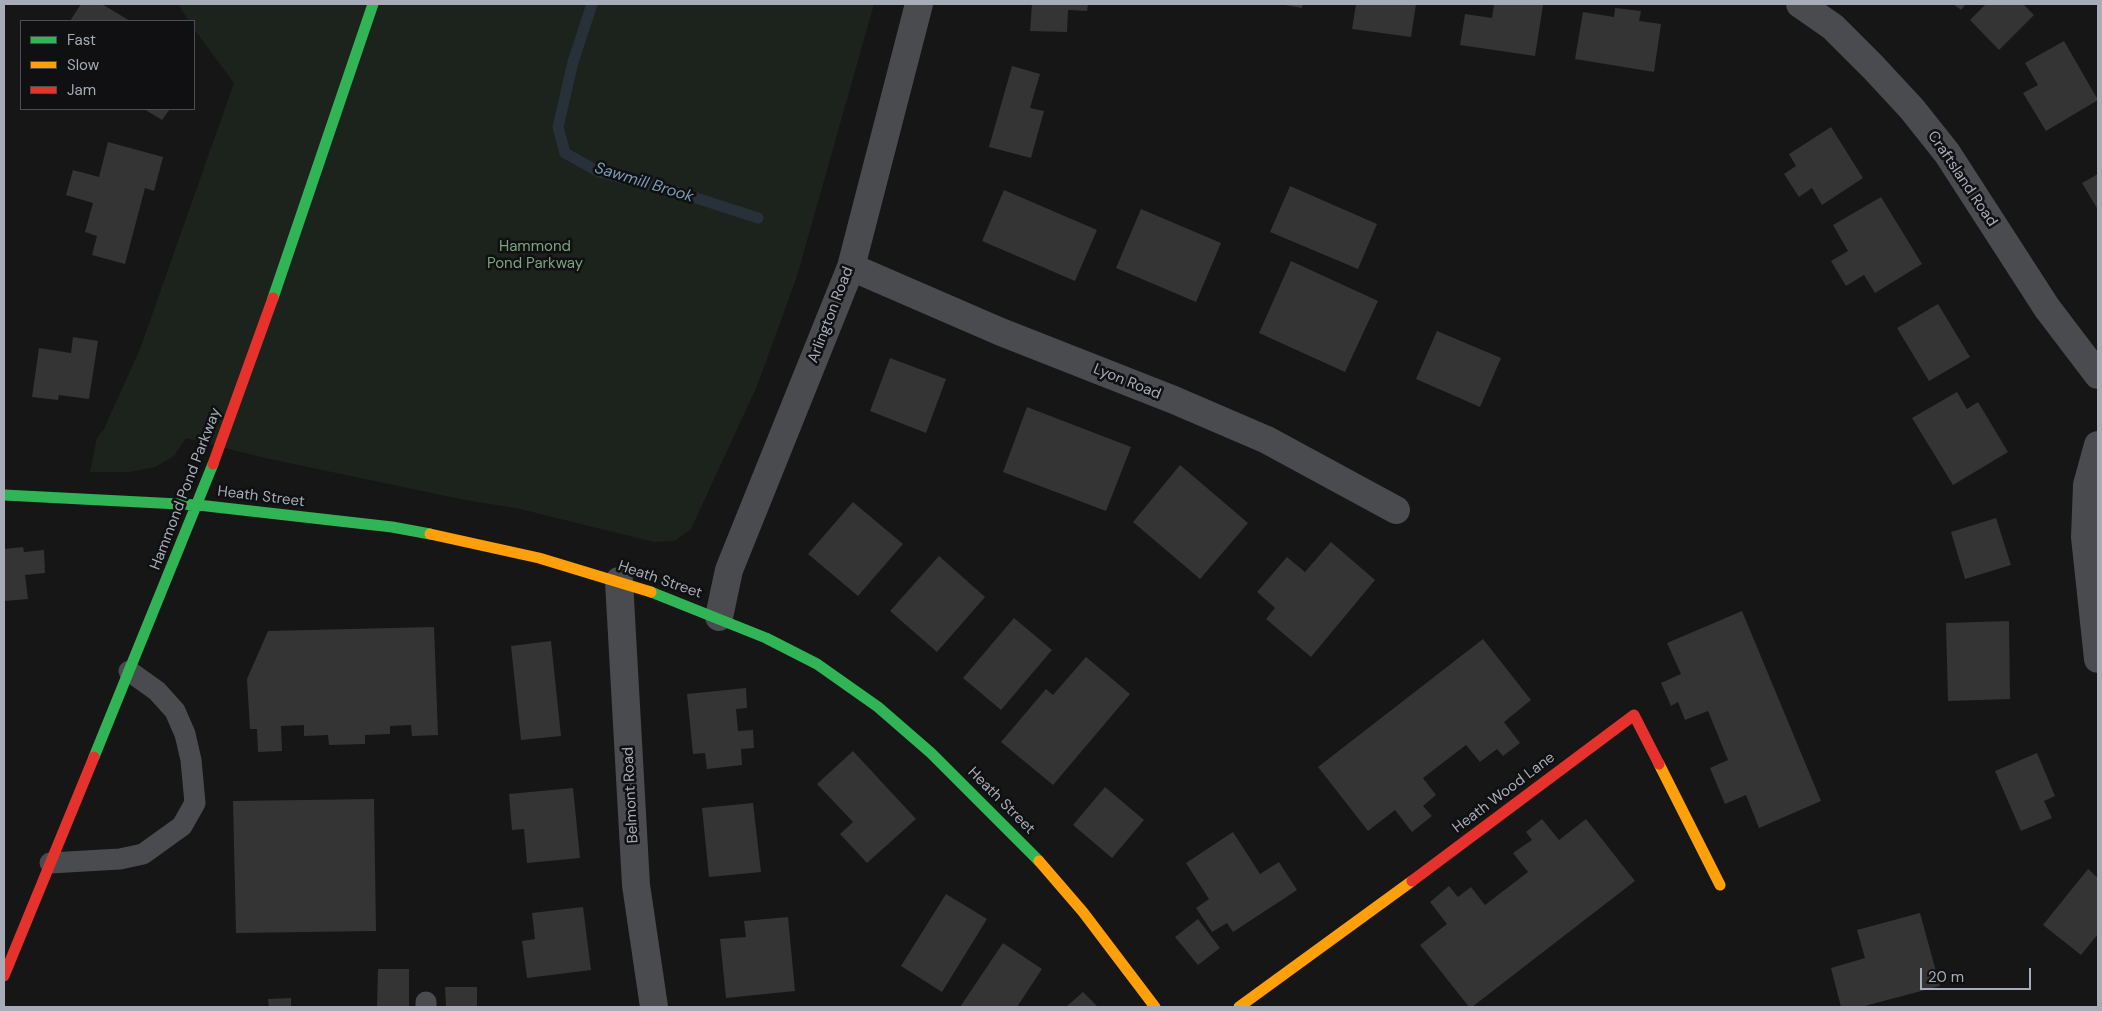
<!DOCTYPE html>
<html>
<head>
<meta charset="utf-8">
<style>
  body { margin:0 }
  #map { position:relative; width:2102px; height:1011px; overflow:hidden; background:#161616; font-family:"DM Sans",sans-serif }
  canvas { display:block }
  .frame { position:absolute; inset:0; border:5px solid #a6acb8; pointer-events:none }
  .legend { position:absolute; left:20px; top:20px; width:175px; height:90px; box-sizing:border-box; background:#101012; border:1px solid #4c4e54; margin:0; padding:6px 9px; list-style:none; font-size:15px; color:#a6acb8 }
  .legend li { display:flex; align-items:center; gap:10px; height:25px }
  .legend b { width:25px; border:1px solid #4c4e54 }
  .scale { position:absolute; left:1920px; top:968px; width:111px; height:22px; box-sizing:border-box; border:2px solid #a6acb8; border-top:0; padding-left:6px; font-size:15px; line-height:18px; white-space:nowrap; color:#a6acb8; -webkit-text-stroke:4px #101012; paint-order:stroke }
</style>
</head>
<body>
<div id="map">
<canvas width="2102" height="1011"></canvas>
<div class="frame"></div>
<ul class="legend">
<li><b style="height:6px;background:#30b455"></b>Fast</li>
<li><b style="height:6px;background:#ff9f0a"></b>Slow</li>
<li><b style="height:6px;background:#e5322d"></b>Jam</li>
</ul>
<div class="scale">20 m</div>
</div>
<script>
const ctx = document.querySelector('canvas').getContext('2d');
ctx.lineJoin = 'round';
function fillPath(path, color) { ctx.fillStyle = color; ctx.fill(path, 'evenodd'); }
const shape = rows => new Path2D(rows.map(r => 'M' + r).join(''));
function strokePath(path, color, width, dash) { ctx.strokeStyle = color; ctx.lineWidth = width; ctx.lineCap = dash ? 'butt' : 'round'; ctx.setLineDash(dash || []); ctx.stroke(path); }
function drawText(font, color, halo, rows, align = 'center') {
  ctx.font = font + ' "DM Sans",sans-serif'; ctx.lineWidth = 5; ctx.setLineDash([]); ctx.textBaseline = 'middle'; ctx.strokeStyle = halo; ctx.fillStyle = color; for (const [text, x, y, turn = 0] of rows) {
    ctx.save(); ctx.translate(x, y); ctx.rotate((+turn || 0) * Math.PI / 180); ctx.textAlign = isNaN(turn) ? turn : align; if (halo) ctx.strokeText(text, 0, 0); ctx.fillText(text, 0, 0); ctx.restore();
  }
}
fillPath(shape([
  [178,4,874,4,797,276,757,386,691,529,675,541,654,542,516,508,465,500,265,458,186,438,174,456,155,467,129,472,90,472,97,438,104,429,140,349,234,83,194,29,194,21,189,21]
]), '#1c231d');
strokePath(shape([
  [592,4,573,62,558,127,565,153,599,172,684,194,758,218]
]), '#283139', 11);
fillPath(shape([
  [81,4,102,4,130,21,70,21],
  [1032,4,1088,4,1087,11,1068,10,1067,32,1030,31],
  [1280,4,1303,4,1302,8],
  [1356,4,1416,4,1411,37,1352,29],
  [1494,4,1543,5,1535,56,1460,45,1465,14,1492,18],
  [1953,4,1966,4,1961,10],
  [1986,4,2023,4,2034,15,1999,50,1970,20],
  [1615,8,1641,11,1639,21,1661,24,1654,72,1575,59,1583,12,1614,17],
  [2064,41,2098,100,2046,131,2023,93,2038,85,2025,63],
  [1012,66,1040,74,1030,108,1044,111,1031,158,989,147],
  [144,109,170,109,162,120],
  [1831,127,1863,178,1822,205,1812,188,1799,197,1784,174,1796,166,1789,154],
  [108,142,163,157,154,191,145,188,125,264,92,255,97,236,85,232,93,203,66,195,73,170,99,177],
  [2098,174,2098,210,2082,183],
  [1290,186,1377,224,1358,269,1270,232],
  [1004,190,1097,230,1075,281,982,241],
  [1881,197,1922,264,1875,293,1864,275,1846,286,1831,261,1848,251,1833,225],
  [1141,209,1221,243,1196,302,1116,268],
  [1291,261,1378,301,1345,372,1259,333],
  [1938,304,1970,357,1929,381,1897,328],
  [1437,331,1501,358,1480,407,1416,379],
  [73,337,98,341,89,399,59,395,58,400,32,397,39,348,71,353],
  [890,358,946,379,926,433,870,411],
  [1957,392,1967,409,1978,402,2008,452,1953,485,1912,418],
  [1027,407,1131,447,1106,511,1003,472],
  [1180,465,1248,523,1200,579,1133,522],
  [853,502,903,544,858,596,808,554],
  [1996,518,2011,565,1965,579,1951,532],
  [1331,542,1375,580,1311,657,1266,619,1275,608,1257,592,1287,557,1305,572],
  [23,547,24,552,44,550,45,573,25,575,28,599,4,601,4,549],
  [939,556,985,597,937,652,890,611],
  [1742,611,1821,801,1759,828,1746,795,1725,804,1710,768,1728,760,1708,711,1685,720,1678,702,1671,706,1661,683,1681,674,1667,643],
  [1014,618,1052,650,1001,710,963,678],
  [2009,621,2010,699,1948,701,1946,623],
  [434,627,438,735,412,736,411,725,390,726,390,734,365,735,365,744,329,745,328,735,304,736,304,725,281,726,282,751,258,752,257,729,250,729,247,679,268,631],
  [1483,639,1531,700,1504,722,1520,743,1503,756,1497,749,1480,762,1466,745,1423,778,1436,795,1423,806,1432,816,1412,832,1395,810,1368,831,1318,767],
  [551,641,561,736,521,740,511,646],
  [1086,657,1130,694,1053,785,1001,742,1046,689,1053,695],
  [746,688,747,708,736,709,738,731,753,730,754,748,741,749,742,765,707,769,705,753,693,754,687,694],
  [853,751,916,819,867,863,840,834,853,822,817,784],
  [2037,753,2055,796,2044,801,2052,818,2021,831,1995,771],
  [1105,787,1144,820,1112,858,1073,825],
  [573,788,580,858,527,863,524,829,512,830,509,794],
  [374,799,376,931,236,933,233,801],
  [753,803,761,872,709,877,702,808],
  [1542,819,1559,840,1586,819,1635,881,1472,1007,1469,1007,1420,945,1447,924,1430,902,1449,886,1458,897,1471,887,1485,905,1528,872,1513,853,1532,840,1526,832],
  [1233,832,1260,874,1279,862,1297,890,1233,932,1227,923,1212,932,1196,908,1209,899,1186,863],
  [2088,869,2098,878,2098,934,2081,955,2043,925],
  [946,894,987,919,942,992,901,966],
  [583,907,591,970,527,978,522,941,535,939,532,913],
  [1920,913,1940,986,1861,1007,1841,1007,1831,968,1865,958,1857,930],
  [788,917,795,991,726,998,720,939,746,937,744,921],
  [1198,919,1220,948,1198,965,1175,937],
  [1003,943,1042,969,1017,1007,960,1007],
  [378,969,409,969,409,1007,377,1007],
  [445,987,477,987,477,1007,446,1007],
  [1083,992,1098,1007,1066,1007],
  [291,998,291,1007,269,1007,268,999]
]), '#343435');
strokePath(shape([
  [50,863,120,859,143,854,182,826,195,803,191,760,185,734,175,711,157,691,129,671],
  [426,1007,426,1002]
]), '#4a4b4f', 21);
strokePath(shape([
  [1800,4,1833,27,1873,67,1912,109,1947,153,2047,308,2098,375],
  [851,267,1001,332,1174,400,1267,440,1396,510],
  [2098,445,2087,485,2085,537,2098,659],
  [619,581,636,885,654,1007],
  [719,617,729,570,851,267,919,4]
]), '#4a4b4f', 28);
strokePath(shape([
  [273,298,373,4],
  [4,495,198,505,392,527,430,534],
  [651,592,766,638,817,664,878,707,931,753,1039,861],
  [94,757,213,464]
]), '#30b455', 11);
strokePath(shape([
  [430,534,539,558,651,592],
  [1659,764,1720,885],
  [1039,861,1083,912,1155,1007],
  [1239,1007,1412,881]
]), '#ff9f0a', 11);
strokePath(shape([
  [213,464,273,298],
  [1412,881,1634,715,1659,764],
  [4,976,94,757]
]), '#e5322d', 11);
drawText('15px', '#a6acb8', '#101012', [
  ["Craftsland Road",1962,179,56],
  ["Arlington Road",831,315,-69],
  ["Lyon Road",1127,382,22],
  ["Hammond Pond Parkway",186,489,-69],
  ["Heath Street",261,497,7],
  ["Heath Street",660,580,19],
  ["Heath Wood Lane",1504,793,-37],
  ["Belmont Road",631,795,-93],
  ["Heath Street",1001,801,45]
]);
drawText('15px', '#7ca47e', '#101012', [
  ["Hammond",535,247],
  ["Pond Parkway",535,264]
]);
drawText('italic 16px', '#7b9bb5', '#101012', [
  ["Sawmill Brook",644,183,17]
]);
</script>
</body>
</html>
